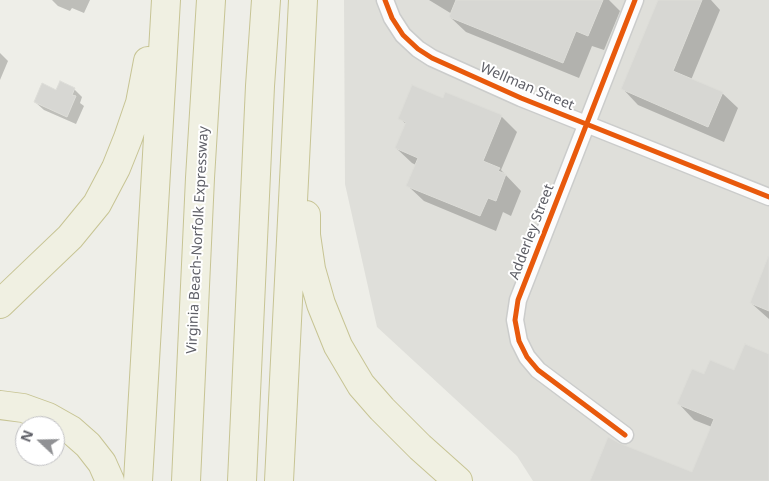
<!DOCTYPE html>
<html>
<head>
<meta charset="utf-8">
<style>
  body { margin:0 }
  #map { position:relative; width:769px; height:481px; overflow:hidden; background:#eeeee8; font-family:"Noto Sans",sans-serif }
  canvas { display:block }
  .north { position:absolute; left:15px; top:416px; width:50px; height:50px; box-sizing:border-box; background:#fff; border:1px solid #bfbfc2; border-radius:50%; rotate:291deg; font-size:14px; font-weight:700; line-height:20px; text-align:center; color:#5e5f67 }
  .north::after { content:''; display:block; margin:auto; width:18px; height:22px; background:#909194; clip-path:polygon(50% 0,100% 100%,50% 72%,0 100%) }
</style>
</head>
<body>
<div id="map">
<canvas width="769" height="481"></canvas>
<div class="north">N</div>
</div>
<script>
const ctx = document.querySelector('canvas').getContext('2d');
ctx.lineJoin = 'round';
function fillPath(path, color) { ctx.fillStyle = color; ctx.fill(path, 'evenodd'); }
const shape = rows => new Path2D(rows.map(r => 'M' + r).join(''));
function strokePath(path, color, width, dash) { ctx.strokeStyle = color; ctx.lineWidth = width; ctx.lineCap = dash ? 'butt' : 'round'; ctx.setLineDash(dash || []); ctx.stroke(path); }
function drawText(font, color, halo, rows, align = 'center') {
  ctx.font = font + ' "Noto Sans",sans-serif'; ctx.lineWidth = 4; ctx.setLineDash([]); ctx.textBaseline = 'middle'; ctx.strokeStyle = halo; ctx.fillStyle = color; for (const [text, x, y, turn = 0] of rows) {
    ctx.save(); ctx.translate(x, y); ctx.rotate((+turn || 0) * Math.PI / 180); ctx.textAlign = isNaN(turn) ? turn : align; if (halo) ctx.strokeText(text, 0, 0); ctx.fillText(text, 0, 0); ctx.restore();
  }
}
fillPath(shape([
  [344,0,769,0,769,481,533,481,517,456,377,327,345,184]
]), '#dfdfda');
fillPath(shape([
  [52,0,90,0,84,13,72,8,70,11,58,6],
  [429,0,609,0,620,11,604,50,592,46,579,78,466,32,450,17,452,14],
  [659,0,711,0,720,10,691,80,722,93,738,108,724,142,638,105,623,89],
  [0,53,8,61,0,80],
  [74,89,82,97,80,103,84,106,76,124,44,110,35,102,57,91],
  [443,99,501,116,517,132,501,170,521,191,511,216,503,212,496,231,424,201,408,186,416,165,412,163,396,148,406,124,400,118],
  [769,259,769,319,751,303],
  [769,355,769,481,591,481,693,473,712,427,694,420,679,404,705,376,735,372]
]), '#0003');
const building = shape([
  [456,0,603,0,588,36,576,31,563,63,449,17,456,0],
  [658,0,702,0,673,71,723,92,708,127,621,89,658,0],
  [60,81,75,88,72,95,76,96,67,117,34,102,42,83,56,90,60,81],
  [412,85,443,98,445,92,502,115,483,161,500,168,498,171,506,174,496,201,488,198,480,216,406,186,418,158,395,148,406,122,398,119,412,85],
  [768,257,769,257,769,311,750,303,768,257],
  [745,344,769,354,769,481,590,481,608,437,619,443,692,472,714,419,677,404,692,369,704,374,710,360,734,370,745,344]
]);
fillPath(building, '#d7d7d3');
strokePath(building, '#ddddd8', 1);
const minor = shape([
  [385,0,392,18,403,35,418,49,432,58,521,98,769,197],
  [625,435,538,370,527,357,519,341,515,320,518,300,635,0]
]);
const motorway = shape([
  [306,215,306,235,311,269,321,304,338,346,361,385,382,409,420,447,458,481],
  [0,304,70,237,97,204,116,168,128,138,140,103,148,61],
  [0,405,23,408,48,417,71,430,88,445,102,463,110,481],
  [138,481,166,0],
  [186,481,200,178,211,0],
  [242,481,260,86,266,0],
  [279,481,303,0]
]);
strokePath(minor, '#cbcccb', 19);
strokePath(motorway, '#c7c494', 30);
strokePath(minor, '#fcfcfc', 16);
strokePath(motorway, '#f0f0e2', 28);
strokePath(shape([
  [385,0,392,18,403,35,418,49,432,58,521,98,769,197],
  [625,435,538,370,527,357,519,341,515,320,518,300,635,0]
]), '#e8590c', 5);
drawText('14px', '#5e5f67', '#fff', [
  ["Wellman Street",527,87,23],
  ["Adderley Street",532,232,-69],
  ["Virginia Beach-Norfolk Expressway",198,240,-87]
]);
</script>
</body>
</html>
